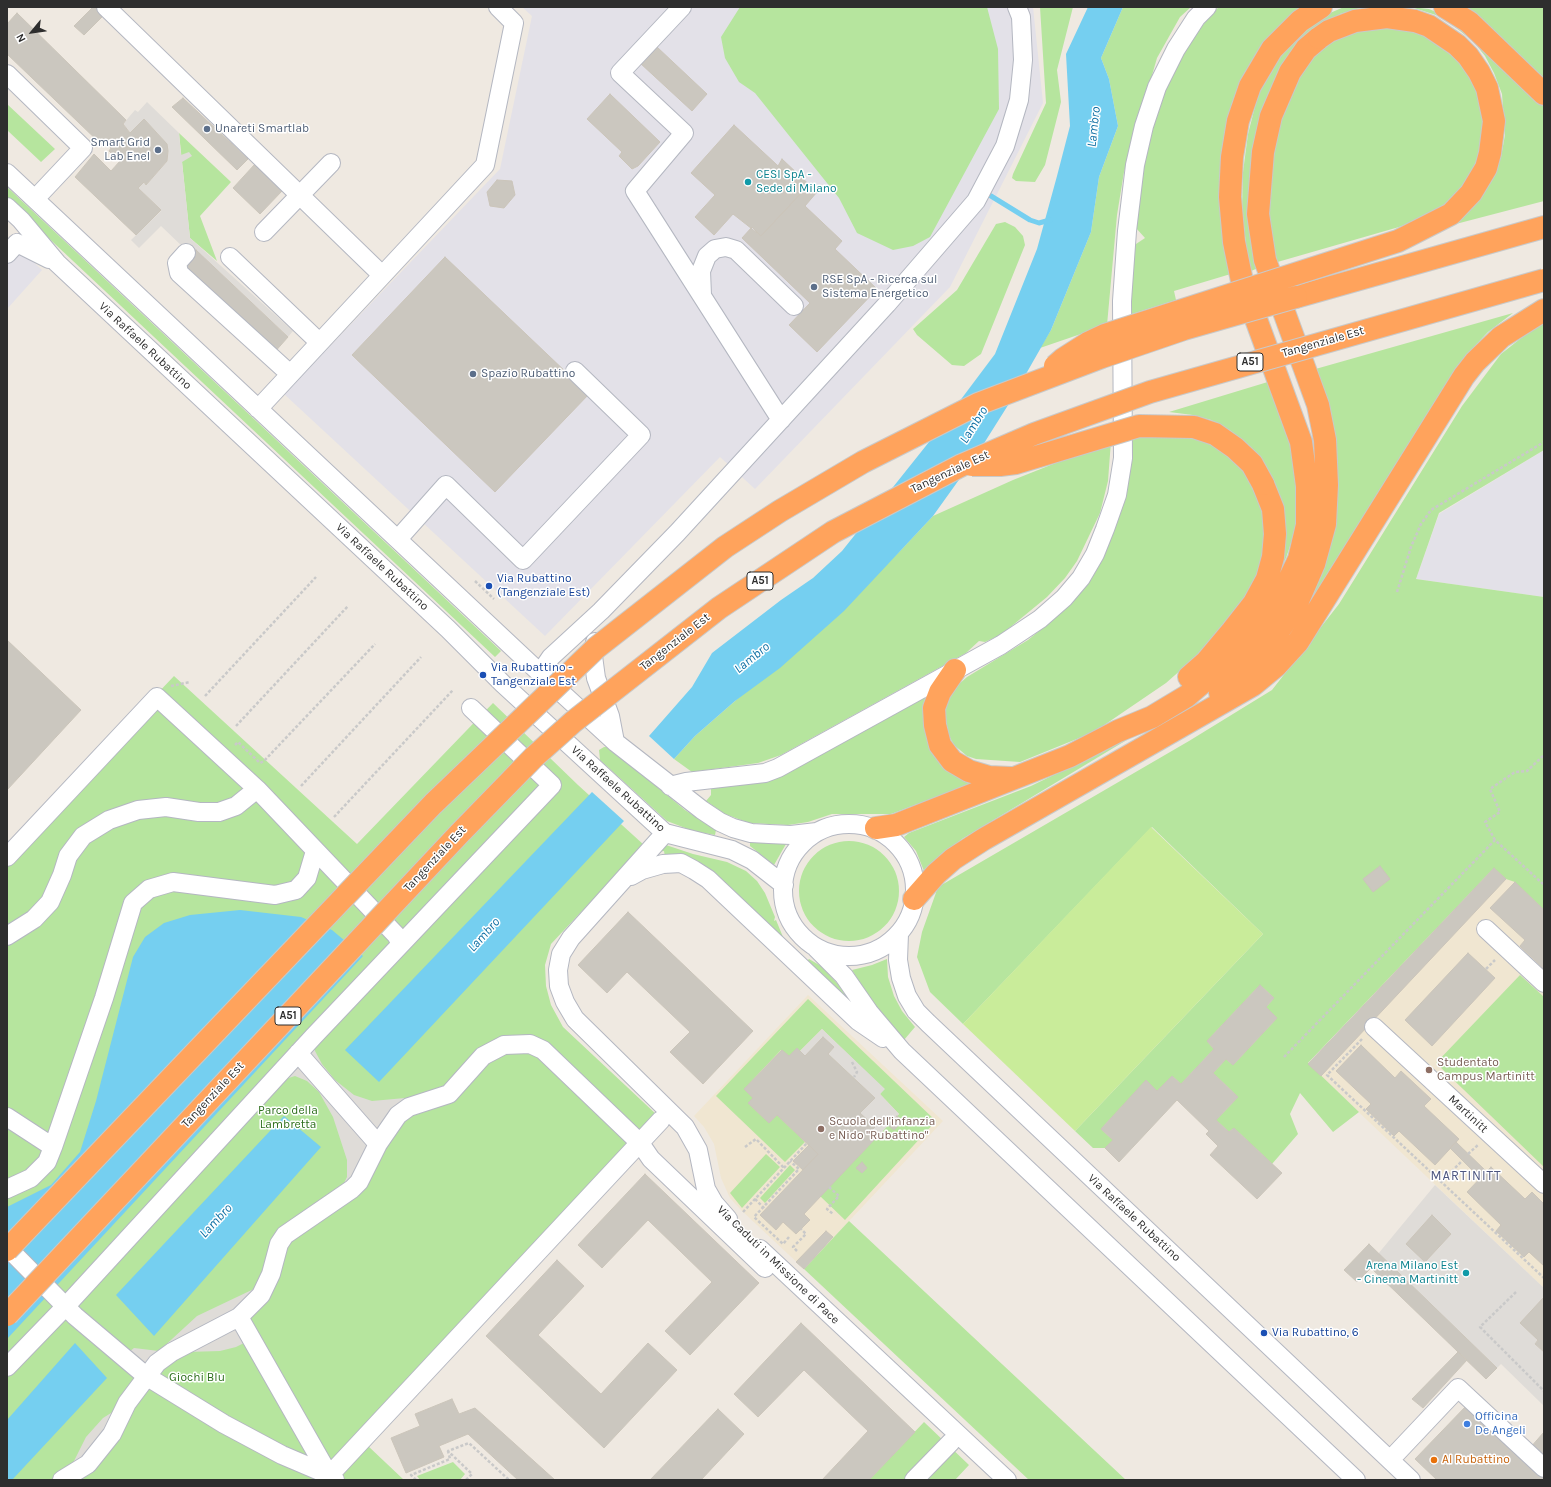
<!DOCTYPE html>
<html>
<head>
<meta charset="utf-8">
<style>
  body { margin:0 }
  #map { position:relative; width:1551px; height:1487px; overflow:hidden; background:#efe9e1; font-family:Karla,sans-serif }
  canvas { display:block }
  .frame { position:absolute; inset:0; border:8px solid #2e2e2e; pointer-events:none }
  .north { position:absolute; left:12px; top:12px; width:40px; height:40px; -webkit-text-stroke:3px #fff; paint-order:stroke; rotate:241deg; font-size:11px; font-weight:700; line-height:16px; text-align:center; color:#2e2e2e }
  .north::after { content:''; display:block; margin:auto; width:14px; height:18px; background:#2e2e2e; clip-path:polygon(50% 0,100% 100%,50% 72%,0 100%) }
</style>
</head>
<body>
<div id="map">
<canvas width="1551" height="1487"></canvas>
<div class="frame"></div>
<div class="north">N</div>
</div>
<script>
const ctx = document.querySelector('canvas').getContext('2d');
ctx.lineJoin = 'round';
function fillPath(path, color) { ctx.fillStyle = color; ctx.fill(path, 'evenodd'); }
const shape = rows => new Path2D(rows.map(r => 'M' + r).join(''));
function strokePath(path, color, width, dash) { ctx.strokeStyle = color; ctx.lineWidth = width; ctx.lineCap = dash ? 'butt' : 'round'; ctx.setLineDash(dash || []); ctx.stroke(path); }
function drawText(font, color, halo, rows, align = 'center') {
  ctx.font = font + ' Karla,sans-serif'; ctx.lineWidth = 3; ctx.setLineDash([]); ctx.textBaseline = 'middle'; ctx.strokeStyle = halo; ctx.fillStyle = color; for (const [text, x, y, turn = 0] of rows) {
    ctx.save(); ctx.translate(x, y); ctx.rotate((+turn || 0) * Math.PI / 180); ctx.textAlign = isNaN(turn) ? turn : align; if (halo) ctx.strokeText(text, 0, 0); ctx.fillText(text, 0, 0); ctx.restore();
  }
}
fillPath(shape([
  [522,7,1033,7,1043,103,950,287,755,489,720,457,545,636,284,394,500,169,532,16],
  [7,237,42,270,7,309],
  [1544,450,1544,597,1416,579,1439,514]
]), '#e3e1e8');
fillPath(shape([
  [1494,868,1544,873,1544,1288,1308,1064],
  [808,995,943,1121,804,1269,741,1210,730,1198,721,1178,714,1144,704,1127,694,1116]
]), '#f0e6d1');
fillPath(shape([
  [740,7,987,7,998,49,999,109,930,237,913,246,893,250,857,233,839,198,755,93,739,82,725,58,721,37],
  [1040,7,1073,7,1057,70,1061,102,1045,165,1035,182,1016,181,1012,178,1013,174,1046,103],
  [1123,7,1191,7,1180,17,1157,58,1124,172,1117,215,1107,325,1040,348,1051,330,1091,232,1099,177,1118,126,1109,79,1101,58],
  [1219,7,1303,7,1249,74,1234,273,1174,291,1176,300,1129,315,1133,246,1145,238,1136,228,1141,175,1160,101,1176,62,1211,14],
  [1344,7,1363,7,1340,14,1322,25,1285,62,1260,267,1249,272,1242,208,1243,172,1248,134,1258,95,1271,68,1293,37,1330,13],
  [1411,7,1429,9,1443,15,1469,34,1544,107,1544,201,1452,225,1494,175,1501,157,1505,135,1502,94,1494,73,1485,56,1473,41,1442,17],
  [1465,7,1544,7,1544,82],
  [1416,26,1474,71,1487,142,1466,187,1441,208,1427,216,1399,227,1274,263,1266,204,1280,105,1317,47,1356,28],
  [7,104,55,149,41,162,7,130],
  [179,133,231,182,200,216,217,261,190,238],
  [7,187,501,651,495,657,7,199],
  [1005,222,1015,227,1023,236,1025,245,981,354,964,366,952,365,917,335,913,329,957,290,996,224],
  [1513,313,1488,332,1473,348,1444,387,1305,615,1323,565,1312,370],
  [1544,320,1544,450,1439,513,1416,579,1544,597,1544,910,1515,882,1506,879,1494,868,1308,1063,1359,1112,1333,1132,1300,1093,1290,1114,1298,1134,1272,1164,1234,1128,1229,1132,1216,1120,1238,1097,1213,1073,1226,1059,1233,1065,1277,1018,1266,1007,1274,998,1260,985,1207,1041,1214,1049,1181,1084,1172,1076,1157,1091,1146,1081,1101,1129,1113,1140,1105,1148,1093,1148,1075,1131,1263,934,1152,827,963,1024,930,992,917,957,922,932,938,887,1189,741,1272,690,1339,604,1462,406,1501,354],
  [1271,381,1289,424,1301,499,1296,528,1286,558,1271,585,1264,465,1251,448,1231,431,1211,420,1193,415,1169,412],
  [1157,432,1210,440,1230,455,1255,485,1267,525,1264,564,1234,616,1200,653,1166,683,1094,732,1020,762,976,759,967,756,954,745,948,734,944,715,950,692,967,677,1028,640,1056,617,1081,588,1130,436],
  [1111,441,1108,481,1100,513,1077,561,1065,578,1047,597,1002,634,985,642,979,641,966,653,781,755,758,763,692,772,674,759,695,736,735,701,900,551,933,516,1013,480],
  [174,676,357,844,493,703,578,785,644,845,551,944,545,965,546,986,551,1005,563,1027,657,1115,367,1445,404,1480,7,1480,7,852],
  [932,689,927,709,976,782,891,814,832,814,808,822,788,825,749,823,725,814,706,801,711,795,711,784,735,782],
  [1130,738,962,839,924,871,916,851,904,837,909,833,1031,786],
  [604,747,609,747,685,810,716,830,715,835,693,831,667,821,600,760,599,750],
  [750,841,784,843,786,844,774,865,750,846],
  '799 891a50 50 0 1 1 100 0a50 50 0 1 1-100 0Z',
  [666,845,693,854,727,862,746,871,757,881,765,893,775,917,774,921,776,920,783,937,665,857,664,851,651,853],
  [809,959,821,966,837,983,857,1012,807,961],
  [887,959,888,977,894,996,902,1011,915,1027,904,1040,876,1008,852,970,872,965],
  [1520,975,1544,997,1544,1167,1436,1063],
  [808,999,936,1121,845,1220,820,1196,899,1114,880,1094,884,1089,822,1029,800,1051,797,1048,789,1056,781,1050,744,1089,753,1098,748,1103,769,1123,777,1115,805,1142,785,1162,716,1096],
  [766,1154,780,1167,742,1208,730,1193],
  [790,1165,795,1170,765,1203,760,1198],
  [849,1221,1126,1480,1029,1480,804,1269],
  [924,1422,969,1465,955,1480,869,1480],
  [453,1462,465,1474,460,1480,420,1480,417,1476]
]), '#b6e59e');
fillPath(shape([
  [1151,827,1263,934,1075,1131,963,1024]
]), '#c9ec9a');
fillPath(shape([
  [147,102,179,133,181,155,189,152,192,156,182,162,190,238,293,331,288,337,196,250,190,256,184,248,161,226,139,248,131,240,161,211,138,188,144,182,146,185,167,161,168,151,163,140,144,120,130,133,123,124,135,110,138,112],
  [822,1029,885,1089,880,1094,899,1114,875,1139,869,1133,875,1127,860,1113,874,1097,828,1054,834,1047,823,1037,805,1056,800,1051],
  [313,1037,315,1051,322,1064,335,1080,354,1095,372,1101,449,1094,409,1107,359,1182,342,1187,347,1177,347,1160,333,1117,319,1092,307,1081,295,1076,270,1084],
  [1435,1185,1544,1288,1538,1340,1535,1344,1544,1352,1544,1406,1501,1364,1497,1368,1378,1254],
  [258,1287,239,1316,252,1339,236,1347,220,1351,187,1352,176,1356,152,1379,129,1352,134,1348,159,1351,197,1316],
  [127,1403,88,1464,73,1463,86,1437,103,1418]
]), '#dfdcd8');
fillPath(shape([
  [1088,7,1123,7,1101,58,1109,79,1118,126,1099,177,1091,232,1051,330,1010,402,976,456,933,516,844,611,780,668,735,701,695,736,674,759,649,736,692,687,712,653,781,600,813,578,842,551,929,442,995,354,1037,249,1057,176,1070,126,1066,54],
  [592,792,624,821,379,1082,345,1050],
  [240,910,301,917,332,930,363,956,7,1339,7,1207,51,1185,80,1152,96,1101,133,957,145,937,164,923,190,915],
  [284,1116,321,1147,154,1336,116,1295],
  [75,1343,107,1378,12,1480,7,1480,7,1420]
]), '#75cff0');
strokePath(shape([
  [991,196,1030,220,1039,223,1050,220]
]), '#75cff0', 5);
const building = shape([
  [93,7,96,7,104,15,84,35,74,26,93,7],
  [17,13,126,120,123,124,130,133,144,119,167,144,168,151,167,161,146,185,144,182,138,188,161,210,136,235,75,177,94,154,111,171,120,161,109,151,111,148,105,142,102,145,7,54,7,24,17,13],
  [657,47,707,94,692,111,640,63,657,47],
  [610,94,660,142,638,166,632,169,619,156,622,152,587,119,610,94],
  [183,98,248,159,237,170,172,107,183,98],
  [734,125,804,190,761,236,733,214,714,235,695,217,715,195,691,173,734,125],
  [782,159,817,192,805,206,842,241,835,249,877,289,817,352,789,325,810,303,742,238,752,227,761,236,804,190,778,166,782,159],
  [255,164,282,191,260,214,233,188,255,164],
  [497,180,512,181,515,195,504,208,490,206,487,192,497,180],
  [196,250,288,337,273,354,182,266,196,250],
  [445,257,589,394,495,492,352,355,445,257],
  [7,640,81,710,7,790,7,640],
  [1380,866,1390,879,1373,892,1363,879,1380,866],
  [1494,868,1506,879,1321,1076,1308,1064,1494,868],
  [1515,882,1544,910,1544,969,1520,946,1525,940,1490,908,1515,882],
  [628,912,753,1031,703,1084,670,1052,690,1032,627,972,607,993,578,965,628,912],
  [1468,953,1495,978,1432,1046,1405,1020,1468,953],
  [1260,985,1274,998,1266,1007,1277,1018,1233,1065,1226,1059,1213,1073,1238,1097,1216,1120,1229,1132,1234,1128,1282,1173,1257,1199,1210,1155,1218,1146,1206,1134,1209,1131,1177,1100,1119,1162,1105,1148,1113,1140,1101,1129,1146,1080,1157,1091,1172,1076,1181,1084,1214,1049,1207,1041,1260,985],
  [823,1037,834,1047,828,1054,875,1098,860,1113,875,1127,869,1133,875,1139,804,1214,810,1220,796,1234,783,1222,776,1230,760,1215,818,1154,777,1115,769,1123,748,1103,753,1098,744,1089,782,1050,789,1056,797,1048,805,1056,823,1037],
  [1361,1045,1395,1078,1401,1071,1431,1099,1424,1106,1459,1139,1435,1165,1399,1131,1394,1136,1366,1109,1371,1104,1336,1071,1361,1045],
  [897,1116,903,1121,894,1130,888,1125,897,1116],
  [1456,1142,1486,1171,1480,1178,1450,1148,1456,1142],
  [809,1145,818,1154,803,1170,793,1161,809,1145],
  [862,1162,867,1168,862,1173,856,1168,862,1162],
  [1491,1167,1525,1199,1532,1192,1544,1204,1544,1266,1529,1252,1524,1257,1496,1231,1501,1225,1467,1192,1491,1167],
  [645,1174,759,1283,690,1355,665,1331,712,1282,648,1220,602,1268,578,1245,645,1174],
  [1432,1215,1451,1234,1425,1262,1406,1244,1432,1215],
  [826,1231,833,1237,804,1269,796,1262,826,1231],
  [1369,1244,1497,1368,1486,1379,1371,1268,1357,1282,1344,1270,1369,1244],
  [557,1260,584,1286,538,1335,601,1394,648,1343,677,1370,604,1448,486,1336,557,1260],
  [1544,1297,1544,1352,1535,1344,1538,1340,1520,1323,1544,1297],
  [801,1323,915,1432,869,1480,822,1480,868,1431,804,1370,758,1417,734,1394,801,1323],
  [1458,1352,1467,1360,1423,1408,1412,1399,1458,1352],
  [452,1399,459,1414,475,1408,555,1480,518,1480,468,1434,439,1446,444,1457,406,1473,391,1438,420,1426,415,1414,452,1399],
  [1468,1404,1544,1477,1542,1480,1437,1480,1415,1459,1468,1404],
  [718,1409,744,1434,701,1480,650,1480,718,1409],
  [1544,1432,1544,1461,1530,1448,1544,1432]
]);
fillPath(building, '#cbc7bf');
strokePath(building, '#cbc5ba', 1);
const minor = shape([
  [106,7,382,275],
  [682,7,620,73,684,133,635,191,781,420],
  [7,74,83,148,35,199],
  [7,173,540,673,615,742,702,810,720,822,733,828,751,833,769,834,791,835,817,832],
  [7,207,21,220,57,263,448,629,503,684,665,833,732,850,752,860,784,885],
  [264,232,331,163],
  [186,253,177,263,179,273,290,374],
  [7,254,17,243,49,259],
  [230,257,319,342],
  [702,295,701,271,707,256,715,249,726,247,736,250,794,306],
  [258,409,485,165,514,23,498,7],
  [398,539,446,485,523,560,641,435,575,371],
  [595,642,593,656,596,678,610,716,615,742],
  [540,673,551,657,601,611,677,533,887,304,976,201,1005,146,1019,100,1023,60,1021,17,1017,7],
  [670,786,686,782,765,773,778,768,1001,645,1040,619,1064,598,1081,578,1095,554,1105,529,1117,495,1123,458,1122,301,1127,231,1135,165,1144,126,1157,87,1176,49,1196,18,1207,7],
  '783 890a66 66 0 1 1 132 0a66 66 0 1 1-132 0Z',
  [665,833,571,938,561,954,558,970,559,986,565,1002,575,1019,685,1127,698,1150,706,1189,714,1203,728,1219],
  [7,857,157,697,257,789,396,935,401,944],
  [631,876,642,870,663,864,681,863,694,870,708,879,858,1021,883,1038],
  [1486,929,1544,983],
  [899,934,898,960,901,978,907,996,916,1011,928,1023,1411,1480],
  [7,936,34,919,50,902,62,875,68,856,83,836,109,820,138,810,166,807,199,812,219,812,236,806,257,789],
  [816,948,844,976,869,1012,902,1051,1356,1480],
  [1374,1027,1544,1184],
  [298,1053,378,1144],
  [7,1117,53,1147],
  [7,1189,31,1178,47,1162,53,1147,104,998,133,903,149,889,173,882,275,895,296,890,307,878,315,851],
  [7,1247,75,1316,146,1376,224,1424,282,1455,329,1475,335,1480],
  [760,1249,1007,1480],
  [239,1317,329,1475],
  [7,1367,66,1306,313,1037,552,785,471,708],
  [1390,1460,1458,1388,1544,1468],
  [62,1480,88,1464,112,1434,127,1403,157,1363,172,1352,239,1317,261,1295,271,1274,279,1244,285,1235,352,1189,359,1182,378,1144,398,1115,409,1107,449,1094,483,1056,504,1045,530,1044,543,1050,640,1143,651,1159,765,1268],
  [325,1480,661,1120],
  [914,1480,951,1442]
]);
const highway = shape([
  [1445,7,1469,22,1544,94],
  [1296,297,1544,227],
  [955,670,940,692,934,708,935,725,940,745,952,761,969,771,989,777,1011,778],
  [1189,677,1206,662,1232,631,1254,603,1267,579,1273,557,1275,534,1273,509,1263,484],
  [1220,693,1243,673,1273,640,1298,601,1314,564,1325,524,1327,485,1325,440,1318,405,1265,260,1258,214,1263,152,1271,116,1290,72,1306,49,1319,38],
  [876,828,896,825,1070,756,1118,731,1152,717,1187,696,1238,652,1264,623,1282,594,1299,559,1307,525,1307,486,1301,442,1242,281,1234,242,1230,197,1232,157,1238,121,1250,86,1272,49,1300,21,1321,7],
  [914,899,936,874,953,859,984,839,1253,685,1276,666,1298,642,1464,376,1475,362,1501,337,1544,310]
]);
strokePath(minor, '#b4b7c1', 20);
strokePath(highway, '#c9c9c9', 24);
strokePath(shape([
  [475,581,494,599],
  [1397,592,1411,547,1421,524,1431,510,1544,442],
  [171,686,190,682],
  [205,696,316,577],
  [236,726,348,606],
  [235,745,238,742,260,763,264,761,375,644],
  [301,786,421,657],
  [334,817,453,690],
  [1495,840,1485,822,1500,812,1490,789,1515,772,1527,771,1544,755],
  [1486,969,1495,960],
  [1362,1039,1327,1075,1544,1278],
  [1284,1057,1495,840,1544,885],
  [852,1062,857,1072,854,1077],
  [745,1147,756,1139,784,1168],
  [1468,1154,1478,1145],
  [1441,1182,1462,1161],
  [829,1187,839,1196,827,1209,833,1214],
  [755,1199,765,1209],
  [743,1212,807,1143],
  [789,1237,783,1244,754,1217,799,1169,790,1161],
  [797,1251,793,1247,806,1234,801,1229],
  [1516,1292,1480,1327,1544,1391],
  [416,1480,411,1475,450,1459,448,1451],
  [466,1480,472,1474,448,1451,469,1443,509,1480]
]), '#c9c9c9', 2.5, [3, 2]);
strokePath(minor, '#fff', 18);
strokePath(highway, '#ffa35c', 22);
const highwayBridge = shape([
  [1055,366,1063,359,1088,343,1105,335,1398,241,1451,214,1471,193,1486,168,1490,153,1494,121,1487,88,1479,72,1468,56,1457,45,1429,26,1415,21,1387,17,1355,21,1329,31,1319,38],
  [972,465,1000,465,1016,463,1139,426,1194,427,1215,434,1235,448,1252,464,1263,484],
  [7,1250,433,804,596,648,725,547,780,511,863,462,978,404,1102,357,1184,329,1296,297],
  [7,1315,459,834,534,757,573,722,719,608,833,532,962,465,1034,434,1150,392,1544,280]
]);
strokePath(highwayBridge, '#c9c9c9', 24, []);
strokePath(highwayBridge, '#ffa35c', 22);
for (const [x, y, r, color] of [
  [207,129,4,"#5c6f8a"],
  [158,150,4,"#5c6f8a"],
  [748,182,4,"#0f9aa8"],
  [814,287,4,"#5c6f8a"],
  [473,374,4,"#5c6f8a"],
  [489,586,4,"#1a4fb4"],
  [483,675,4,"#1a4fb4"],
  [1429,1070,4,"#8d6e63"],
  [821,1129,4,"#8d6e63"],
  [1466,1273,4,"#0f9aa8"],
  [1264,1333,4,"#1a4fb4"],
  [1467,1424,4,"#3f7fe0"],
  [1434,1460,4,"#e8710a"]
]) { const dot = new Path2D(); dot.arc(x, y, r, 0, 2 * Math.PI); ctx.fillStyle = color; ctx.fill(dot); strokePath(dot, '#fff', 1.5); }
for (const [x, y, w] of [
  [1250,362,26],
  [760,581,26],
  [288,1016,26]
]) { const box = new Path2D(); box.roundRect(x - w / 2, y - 9, w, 18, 3); ctx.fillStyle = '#fff'; ctx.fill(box); strokePath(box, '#2e2e2e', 1); }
drawText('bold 11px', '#2e2e2e', null, [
  ["A51",1250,362],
  ["A51",760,581],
  ["A51",288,1016]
]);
drawText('12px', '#4e5e75', '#fff', [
  ["Unareti Smartlab",215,129],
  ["Smart Grid",150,143,"right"],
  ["Lab Enel",150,157,"right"],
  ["RSE SpA - Ricerca sul",822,280],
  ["Sistema Energetico",822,294],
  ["Spazio Rubattino",481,374]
], 'left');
drawText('12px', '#0d838f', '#fff', [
  ["CESI SpA -",756,175],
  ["Sede di Milano",756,189],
  ["Arena Milano Est",1458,1266,"right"],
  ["- Cinema Martinitt",1458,1280,"right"]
], 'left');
drawText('12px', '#2e2e2e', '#fff', [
  ["Tangenziale Est",1323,342,-16],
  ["Via Raffaele Rubattino",145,346,43],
  ["Tangenziale Est",950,472,-25],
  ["Via Raffaele Rubattino",382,567,43],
  ["Tangenziale Est",675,642,-38],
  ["Via Raffaele Rubattino",618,789,42],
  ["Tangenziale Est",435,859,-47],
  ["Tangenziale Est",213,1095,-47],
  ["Martinitt",1468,1114,43],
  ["Via Raffaele Rubattino",1134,1218,43],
  ["Via Caduti in Missione di Pace",778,1265,44]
]);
drawText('12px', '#164399', '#fff', [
  ["Via Rubattino",497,579],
  ["(Tangenziale Est)",497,593],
  ["Via Rubattino -",491,668],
  ["Tangenziale Est",491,682],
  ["Via Rubattino, 6",1272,1333]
], 'left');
drawText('12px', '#785e54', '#fff', [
  ["Studentato",1437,1063],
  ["Campus Martinitt",1437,1077],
  ["Scuola dell'infanzia",829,1122],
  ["e Nido \"Rubattino\"",829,1136]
], 'left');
drawText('12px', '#2c6e1b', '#fff', [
  ["Parco della",288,1111],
  ["Lambretta",288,1125],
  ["Giochi Blu",197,1378]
]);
drawText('12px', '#366cbe', '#fff', [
  ["Officina",1475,1417],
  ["De Angeli",1475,1431]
], 'left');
drawText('12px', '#c56008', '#fff', [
  ["Al Rubattino",1442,1460]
], 'left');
drawText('italic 13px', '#0d6fa3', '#fff', [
  ["Lambro",1094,127,-84],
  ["Lambro",974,425,-58],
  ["Lambro",752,658,-39],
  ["Lambro",484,935,-48],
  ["Lambro",216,1221,-47]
]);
ctx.letterSpacing = '1px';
drawText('13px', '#4d5680', '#fff', [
  ["MARTINITT",1466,1176]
]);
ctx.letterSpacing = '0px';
</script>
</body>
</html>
